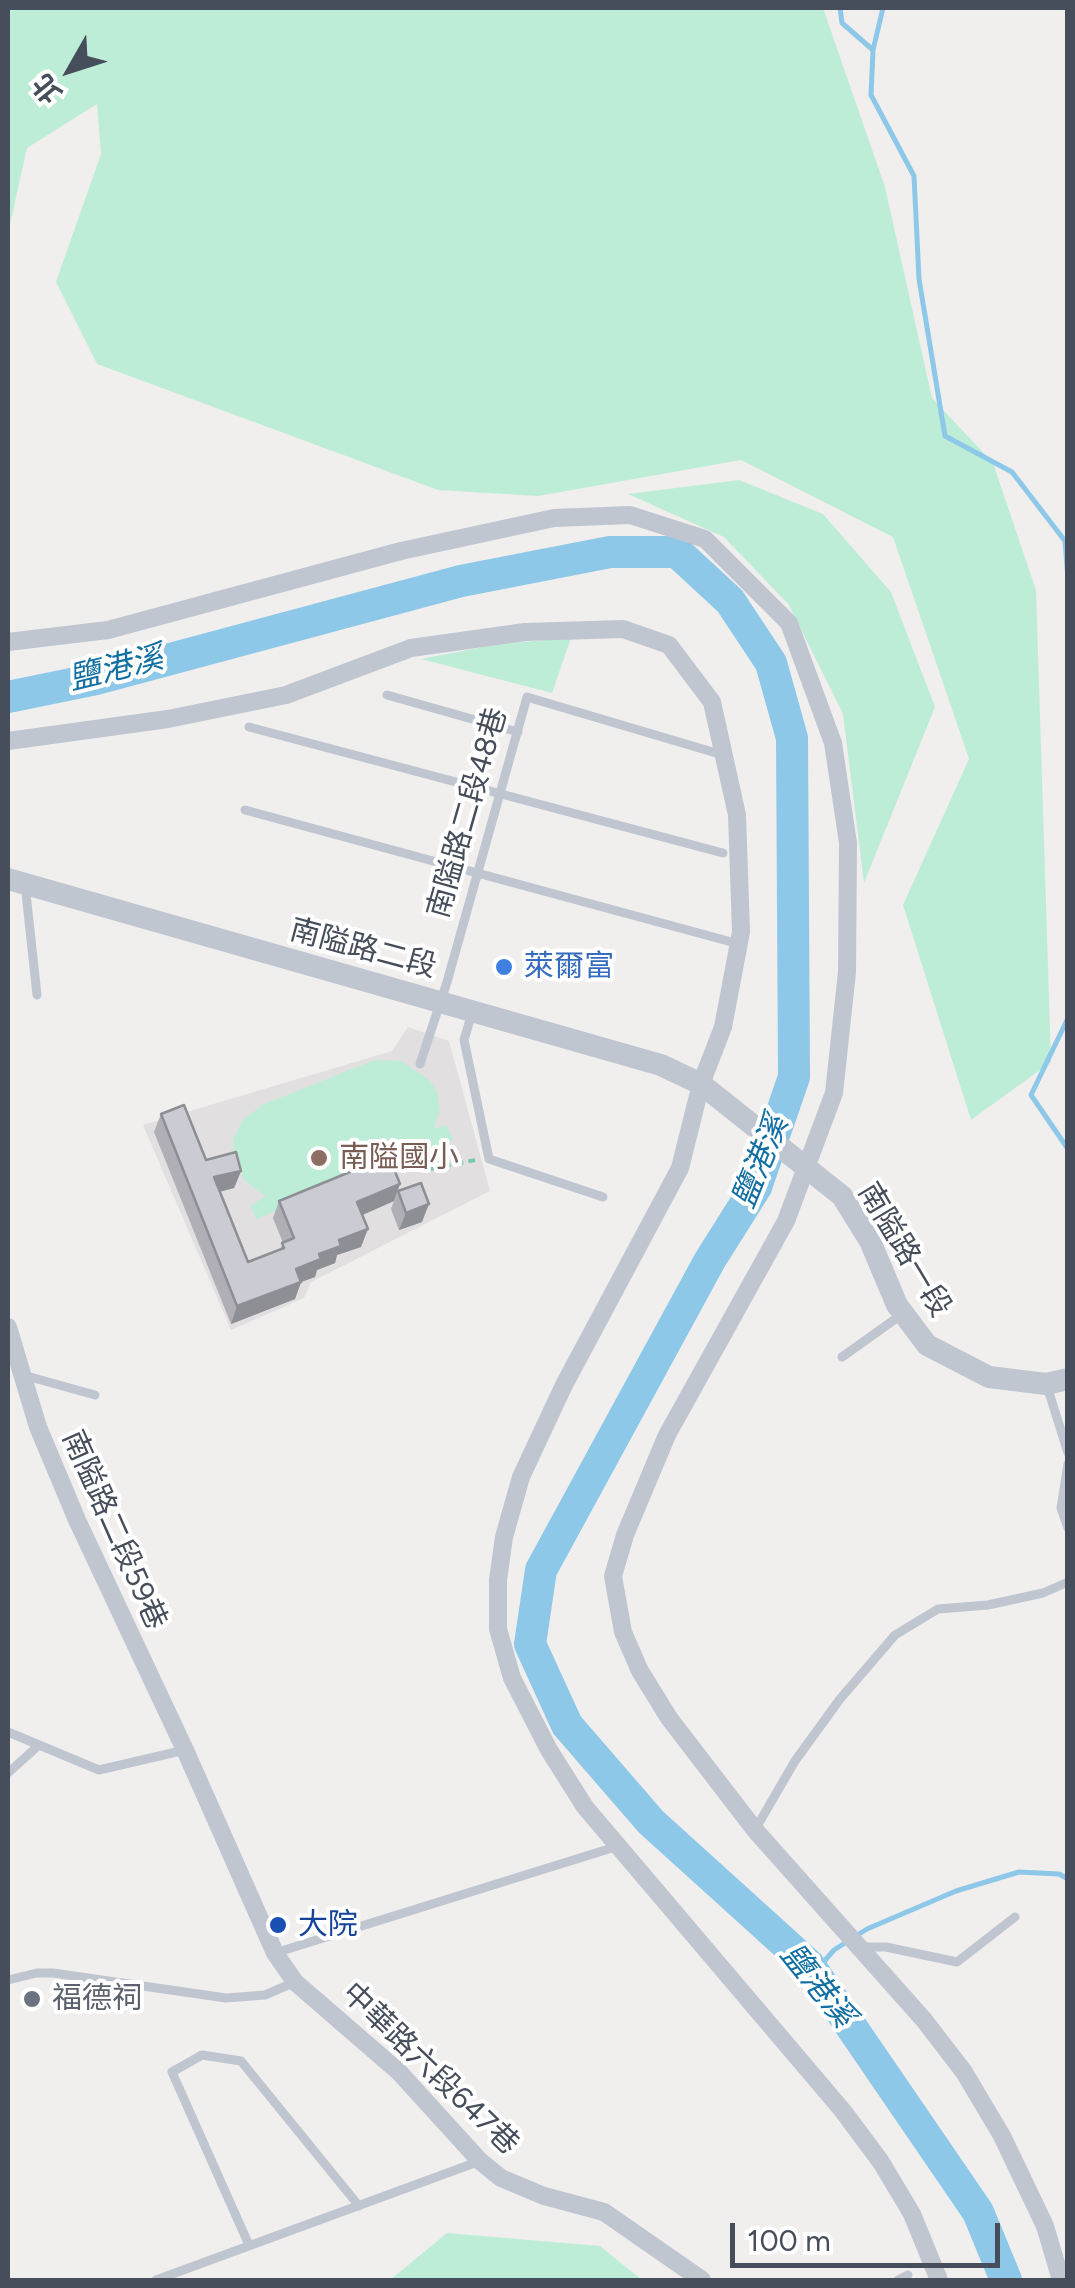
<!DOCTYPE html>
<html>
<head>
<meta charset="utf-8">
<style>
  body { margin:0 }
  #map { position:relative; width:1075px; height:2288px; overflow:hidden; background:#f1eeee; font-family:Figtree,"Noto Sans TC",sans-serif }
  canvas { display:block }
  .frame { position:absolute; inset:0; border:10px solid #474e5b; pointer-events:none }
  .north { position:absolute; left:20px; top:20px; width:100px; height:100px; -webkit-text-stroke:8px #fff; paint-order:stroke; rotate:231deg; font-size:28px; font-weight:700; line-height:40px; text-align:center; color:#474e5b }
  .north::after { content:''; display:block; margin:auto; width:35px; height:45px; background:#474e5b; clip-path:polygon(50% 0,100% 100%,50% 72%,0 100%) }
  .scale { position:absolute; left:730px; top:2223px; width:270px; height:45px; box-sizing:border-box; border:5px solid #474e5b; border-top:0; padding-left:12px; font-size:30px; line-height:35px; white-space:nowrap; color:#474e5b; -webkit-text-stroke:8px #fff; paint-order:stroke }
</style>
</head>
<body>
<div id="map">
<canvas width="1075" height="2288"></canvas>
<div class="frame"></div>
<div class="north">北</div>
<div class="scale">100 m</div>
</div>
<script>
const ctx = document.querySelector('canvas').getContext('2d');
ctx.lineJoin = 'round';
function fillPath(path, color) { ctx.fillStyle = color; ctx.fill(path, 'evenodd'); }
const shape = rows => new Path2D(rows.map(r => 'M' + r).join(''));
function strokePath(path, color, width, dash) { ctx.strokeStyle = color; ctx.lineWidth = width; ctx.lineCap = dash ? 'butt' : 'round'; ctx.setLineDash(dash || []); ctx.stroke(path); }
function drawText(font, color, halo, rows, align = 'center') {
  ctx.font = font + ' Figtree,"Noto Sans TC",sans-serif'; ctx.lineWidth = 8; ctx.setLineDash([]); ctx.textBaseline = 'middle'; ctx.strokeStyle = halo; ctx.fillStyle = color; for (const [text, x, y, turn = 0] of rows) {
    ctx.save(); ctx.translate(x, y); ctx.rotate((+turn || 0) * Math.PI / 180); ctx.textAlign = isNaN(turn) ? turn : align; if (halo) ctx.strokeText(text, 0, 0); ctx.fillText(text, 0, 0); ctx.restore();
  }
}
fillPath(shape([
  [408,1027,449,1041,490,1191,311,1282,304,1298,231,1330,143,1125,392,1051]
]), '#e1dfe0');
fillPath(shape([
  [8,8,823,8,885,187,932,398,993,463,1036,590,1051,1062,971,1120,903,905,969,759,893,537,741,460,538,496,438,490,97,364,56,282,101,154,97,104,27,148,8,233],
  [739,480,823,514,891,592,935,707,864,883,843,714,789,605,724,537,628,494],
  [571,638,552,693,421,659,499,644],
  [375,1060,401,1061,429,1080,437,1092,440,1109,434,1129,447,1125,453,1140,256,1219,250,1205,266,1197,244,1180,234,1159,233,1140,242,1121,262,1105],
  [447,2233,600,2246,642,2280,390,2280]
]), '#beedd7');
strokePath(shape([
  [840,8,842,23,873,50],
  [883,8,873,50,871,95,914,176,919,279,945,436,1012,472,1065,541,1068,579],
  [1068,1018,1031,1095,1068,1149],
  [814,1973,834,1950,867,1929,956,1891,1019,1872,1059,1874,1068,1879]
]), '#8dc8e8', 5);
strokePath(shape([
  [8,697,96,679,461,581,610,552,677,552,730,601,771,663,792,738,794,1077,756,1187,710,1260,541,1570,530,1644,567,1725,651,1822,809,1965,978,2212,1006,2280]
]), '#8dc8e8', 32);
strokePath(shape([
  [430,1169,475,1160]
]), '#77c9ad', 4, [8, 5]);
strokePath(shape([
  [387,695,518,732],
  [249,727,723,853],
  [245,810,739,944],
  [25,884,37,995],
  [472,1013,464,1040,489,1159,603,1197],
  [420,1064,447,982,527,697,723,755],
  [842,1357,901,1315],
  [23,1375,95,1395],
  [1047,1386,1068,1453],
  [1068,1464,1061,1508,1068,1528],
  [8,1732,99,1770,185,1750],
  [8,1773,39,1745],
  [756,1828,795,1761,840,1699,895,1635,938,1609,988,1605,1043,1593,1068,1582],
  [862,1947,886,1947,957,1962,1015,1917],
  [275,1953,615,1847],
  [8,1980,37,1973,53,1973,226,1998,265,1995,295,1982],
  [249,2245,172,2072,202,2055,241,2061,359,2206],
  [156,2280,480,2161],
  [898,2280,908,2275]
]), '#bfc6d0', 9);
strokePath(shape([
  [8,642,108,630,401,551,554,518,630,515,705,539,789,623,833,743,848,843,847,972,834,1093,786,1221,667,1435,625,1535,613,1576,623,1632,640,1671,669,1718,755,1830,924,2020,964,2072,1002,2136,1045,2226,1061,2280],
  [8,741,168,719,286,695,411,648,525,632,623,629,669,645,712,702,737,815,741,932,723,1027,701,1084,680,1168,564,1385,521,1477,504,1537,498,1580,498,1629,512,1678,549,1750,585,1807,843,2111,881,2162,912,2214,939,2280],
  [8,1327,38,1427,77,1520,185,1750,275,1953,295,1982,399,2072,480,2161,501,2178,544,2196,604,2212,702,2280]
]), '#bfc6d0', 18);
strokePath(shape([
  [8,879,661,1065,701,1084,842,1196,870,1241,897,1305,927,1345,989,1377,1046,1384,1068,1379]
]), '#bfc6d0', 22);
fillPath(shape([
  [161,1114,206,1160,241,1171,234,1188,219,1192,248,1262,280,1250,283,1243,273,1218,279,1201,400,1184,394,1201,362,1215,361,1247,337,1255,335,1263,317,1270,315,1277,301,1282,295,1299,231,1324,154,1132],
  [398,1191,422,1222,399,1230,391,1209]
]), '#afafb5');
fillPath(shape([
  [241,1171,234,1188,207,1195,214,1177],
  [400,1184,394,1201,351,1220,357,1202],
  [429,1204,422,1222,399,1230,406,1213],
  [368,1229,361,1247,337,1255,335,1263,317,1270,315,1277,301,1282,295,1299,231,1324,237,1306,339,1240]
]), '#8e8f94');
const building = shape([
  [184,1105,206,1160,236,1152,241,1171,214,1177,248,1262,284,1248,282,1243,294,1238,279,1201,389,1156,400,1184,357,1202,368,1229,339,1240,341,1246,319,1254,321,1259,296,1269,301,1282,237,1306,161,1114,184,1105],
  [421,1183,429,1204,406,1213,398,1191,421,1183]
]);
fillPath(building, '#cbccd3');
strokePath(building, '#8e8f94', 2.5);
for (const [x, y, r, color] of [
  [504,967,10,"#3f7fe0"],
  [319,1158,10,"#8d6e63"],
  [278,1925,10,"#1a4fb4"],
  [32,1999,10,"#6b7280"]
]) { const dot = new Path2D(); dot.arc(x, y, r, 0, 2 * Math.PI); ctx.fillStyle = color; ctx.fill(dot); strokePath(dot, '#fff', 4); }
drawText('30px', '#474e5b', '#fff', [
  ["南隘路二段48巷",468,813,-74],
  ["南隘路二段",363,949,15],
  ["南隘路一段",904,1250,59],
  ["南隘路二段59巷",114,1530,66],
  ["中華路六段647巷",430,2069,44]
]);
drawText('30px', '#366cbe', '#fff', [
  ["萊爾富",524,967]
], 'left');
drawText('30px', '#785e54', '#fff', [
  ["南隘國小",339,1158]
], 'left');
drawText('30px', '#164399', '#fff', [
  ["大院",298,1925]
], 'left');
drawText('30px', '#5b616d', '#fff', [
  ["福德祠",52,1999]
], 'left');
drawText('italic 32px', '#126fa2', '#fff', [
  ["鹽港溪",116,669,-14],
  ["鹽港溪",761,1162,-68],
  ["鹽港溪",817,1986,51]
]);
</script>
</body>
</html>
